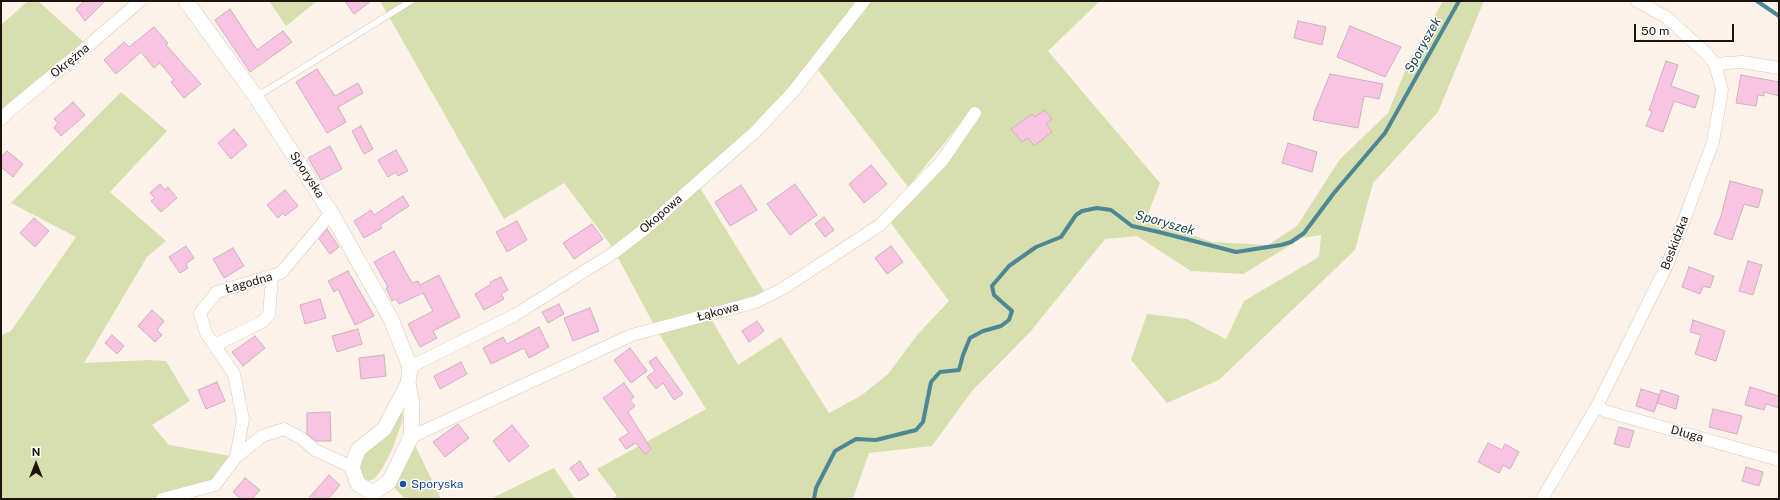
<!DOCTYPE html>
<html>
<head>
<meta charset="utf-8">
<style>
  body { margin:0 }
  #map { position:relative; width:1780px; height:500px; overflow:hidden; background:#fcf2ea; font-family:"Public Sans",sans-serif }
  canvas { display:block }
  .frame { position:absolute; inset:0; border:2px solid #1c140d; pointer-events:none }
  .north { position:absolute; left:16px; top:444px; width:40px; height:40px; -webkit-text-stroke:3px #fff; paint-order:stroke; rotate:0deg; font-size:11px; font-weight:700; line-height:16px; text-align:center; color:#1c140d }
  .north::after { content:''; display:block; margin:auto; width:14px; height:18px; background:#1c140d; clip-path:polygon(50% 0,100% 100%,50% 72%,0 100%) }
  .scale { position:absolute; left:1634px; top:24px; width:100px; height:18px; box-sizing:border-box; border:2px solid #1c140d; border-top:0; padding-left:5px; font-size:12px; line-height:14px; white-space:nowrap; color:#1c140d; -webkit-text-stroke:3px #fff; paint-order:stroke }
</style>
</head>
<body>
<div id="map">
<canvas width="1780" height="500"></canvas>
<div class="frame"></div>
<div class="north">N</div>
<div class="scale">50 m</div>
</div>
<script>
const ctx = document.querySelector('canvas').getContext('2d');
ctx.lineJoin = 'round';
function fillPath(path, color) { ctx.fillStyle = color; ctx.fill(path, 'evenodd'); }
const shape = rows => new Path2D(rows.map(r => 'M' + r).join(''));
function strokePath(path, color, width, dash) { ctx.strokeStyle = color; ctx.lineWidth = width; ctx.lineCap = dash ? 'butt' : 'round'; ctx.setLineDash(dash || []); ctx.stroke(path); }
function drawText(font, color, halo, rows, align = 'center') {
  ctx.font = font + ' "Public Sans",sans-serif'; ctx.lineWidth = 3; ctx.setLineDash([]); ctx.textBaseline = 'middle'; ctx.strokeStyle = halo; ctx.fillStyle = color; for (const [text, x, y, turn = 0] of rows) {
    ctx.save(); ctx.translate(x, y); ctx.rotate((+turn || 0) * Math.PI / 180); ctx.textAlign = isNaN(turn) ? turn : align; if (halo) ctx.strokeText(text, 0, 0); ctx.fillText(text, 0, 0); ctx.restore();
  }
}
fillPath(shape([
  [28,1,38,1,88,46,1,120,1,25],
  [269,1,317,1,286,26],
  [380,1,859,1,790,90,752,128,643,223,613,248,564,183,504,219],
  [864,1,1100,1,1048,51,1160,183,1148,214,1158,223,1212,242,1268,245,1297,226,1340,159,1388,113,1410,59,1443,1,1484,1,1438,112,1373,183,1355,250,1219,380,1167,403,1131,360,1147,314,1187,319,1226,339,1244,301,1319,257,1321,235,1302,238,1243,274,1191,271,1137,236,1105,239,1031,331,972,391,932,446,869,453,853,499,612,499,617,496,597,469,706,409,656,329,615,252,697,183,767,296,709,315,738,365,781,337,829,413,862,395,888,374,918,334,949,301,890,222,980,109,974,107,908,187,818,70],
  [121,92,167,131,110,192,166,241,147,257,84,363,149,360,166,361,190,401,152,425,169,445,236,457,215,485,162,499,1,499,1,335,11,331,76,237,11,203],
  [401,411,403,414,402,422,392,450,382,469,374,479,369,481,364,480,359,468,361,458,388,434],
  [411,437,441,499,405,499,389,482],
  [554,468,575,499,490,499]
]), '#d8dfaf');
strokePath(shape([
  [1757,1,1779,16],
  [814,499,816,488,835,451,856,439,876,440,916,430,923,422,931,382,940,372,959,370,963,355,970,338,983,331,1001,326,1009,320,1012,311,994,295,992,286,1009,266,1036,247,1061,237,1076,215,1082,211,1097,208,1111,210,1132,226,1159,232,1236,252,1281,245,1291,242,1304,233,1334,193,1385,133,1459,1]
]), '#4d8796', 4);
const building = shape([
  [84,1,105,1,85,21,76,9,84,1],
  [345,1,371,1,354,14,345,1],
  [230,9,257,50,283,31,292,42,250,72,215,20,230,9],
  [1298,21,1326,27,1322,45,1294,38,1298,21],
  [1350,26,1401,47,1385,77,1337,57,1350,26],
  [154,27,168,43,166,45,201,84,184,98,171,82,174,80,160,63,154,68,141,52,116,74,104,60,124,42,129,47,154,27],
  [1666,61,1678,65,1671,86,1699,96,1695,108,1674,101,1663,132,1646,126,1652,111,1649,110,1666,61],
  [317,69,335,96,358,83,363,93,338,107,346,122,327,133,296,82,317,69],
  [1330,74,1383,84,1379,99,1364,96,1358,128,1313,120,1315,111,1330,74],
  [1741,75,1779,82,1779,96,1764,92,1764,96,1758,95,1756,106,1736,103,1741,75],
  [73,102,85,115,61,136,54,128,58,123,54,119,73,102],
  [1044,110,1052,119,1046,124,1052,132,1034,146,1028,138,1022,142,1011,129,1032,114,1035,117,1044,110],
  [361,126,373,149,364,154,352,131,361,126],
  [234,129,247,145,231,159,218,143,234,129],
  [1288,143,1317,152,1312,172,1282,163,1288,143],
  [330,146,342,169,321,180,308,158,330,146],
  [396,150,408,171,398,176,396,172,388,177,378,160,396,150],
  [7,151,23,164,13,177,1,167,1,157,7,151],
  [871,165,887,184,864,203,849,184,871,165],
  [1730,181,1763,190,1758,208,1744,204,1732,240,1714,234,1721,216,1730,181],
  [160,184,165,190,168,187,177,198,161,212,151,201,155,198,150,193,160,184],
  [795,184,817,215,790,235,767,204,795,184],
  [741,185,757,210,730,226,715,202,741,185],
  [285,190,298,206,285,216,283,213,278,218,267,205,285,190],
  [403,196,409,206,380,225,382,228,364,238,354,221,371,210,374,215,403,196],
  [824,217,834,230,825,237,815,224,824,217],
  [34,218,49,231,35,247,20,233,34,218],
  [517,221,527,240,507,252,496,232,517,221],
  [592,224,603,239,574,259,563,243,592,224],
  [327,229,339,247,330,254,319,239,327,229],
  [186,246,194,258,186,264,188,268,180,273,169,257,186,246],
  [891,246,903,262,887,274,875,258,891,246],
  [233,248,244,266,224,278,213,259,233,248],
  [394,251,412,283,418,281,420,285,439,275,460,317,433,331,437,338,420,347,408,324,433,311,423,293,399,304,396,299,392,301,386,288,388,287,374,262,394,251],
  [1748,261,1762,265,1753,295,1739,291,1748,261],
  [1689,267,1714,276,1710,288,1703,286,1700,294,1682,287,1689,267],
  [348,271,374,316,355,325,338,289,334,292,328,281,348,271],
  [501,277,508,290,501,294,504,299,484,310,475,294,491,284,490,282,501,277],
  [320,299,326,318,305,324,300,305,320,299],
  [559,304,564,314,548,323,542,312,559,304],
  [590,308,599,331,573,341,564,318,590,308],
  [152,310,164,321,157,330,162,335,155,342,138,326,152,310],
  [1693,320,1725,331,1716,361,1695,354,1701,335,1690,332,1693,320],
  [757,321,764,331,749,342,742,331,757,321],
  [539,327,549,347,529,358,524,348,491,364,483,348,503,337,507,344,539,327],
  [358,329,362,344,337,352,332,336,358,329],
  [112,335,124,346,117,354,105,343,112,335],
  [255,336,265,348,243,366,232,352,255,336],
  [630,348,647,371,631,383,614,360,630,348],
  [384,355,386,376,361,379,359,358,384,355],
  [656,357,683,394,674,400,663,383,656,389,647,377,655,371,649,362,656,357],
  [461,362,467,374,440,389,434,376,461,362],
  [217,382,225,401,206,409,198,390,217,382],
  [624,383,634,397,630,400,635,406,628,412,651,449,645,454,636,443,626,449,619,439,629,433,603,398,624,383],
  [1750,387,1779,396,1779,408,1766,404,1764,410,1745,405,1750,387],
  [1641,389,1660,395,1654,412,1636,406,1641,389],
  [1661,390,1679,396,1676,409,1657,403,1661,390],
  [1713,409,1742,416,1737,434,1709,427,1713,409],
  [330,412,331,441,316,441,307,434,307,413,330,412],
  [458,424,469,438,445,457,433,442,458,424],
  [512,425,529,446,509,462,493,441,512,425],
  [1619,427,1634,431,1629,448,1614,444,1619,427],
  [1488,443,1502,450,1505,444,1519,452,1510,469,1503,465,1499,473,1478,462,1488,443],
  [580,461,589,475,579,481,570,468,580,461],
  [1746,467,1763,472,1759,486,1742,481,1746,467],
  [329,475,340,485,328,499,308,499,329,475],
  [245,478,260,490,252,499,241,499,233,492,245,478]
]);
fillPath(building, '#f9c4e2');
strokePath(building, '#ccb0bf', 1);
const service = shape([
  [256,97,411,1]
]);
const minor = shape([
  [1715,64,1742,62,1779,68],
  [1,120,9,111,88,46,140,1],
  [215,345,262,322,269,315,272,277],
  [410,367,515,315,615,252,646,228,755,132,792,93,864,1],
  [1597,406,1605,411,1779,460],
  [411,437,632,335,756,302,782,289,880,225,942,161,975,113],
  [236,457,262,436,284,429,301,438,315,450,352,467],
  [162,499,215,485,236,457,243,419,234,374,206,333,200,313,217,292,281,273,331,213],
  [1542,499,1597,406,1668,263,1713,142,1722,90,1715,64,1707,54,1666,17,1637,1]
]);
const tertiary = shape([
  [186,1,256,97,331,213,391,319,410,367,408,384,412,403,411,437,389,482,373,493,358,484,352,467,358,450,384,429,408,384]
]);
strokePath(service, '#dec6b2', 7);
strokePath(minor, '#dec6b2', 13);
strokePath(tertiary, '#dec6b2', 16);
strokePath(service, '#fff', 6);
strokePath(minor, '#fff', 12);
strokePath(tertiary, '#fff', 15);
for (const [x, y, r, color] of [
  [403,484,4,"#1a4fb4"]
]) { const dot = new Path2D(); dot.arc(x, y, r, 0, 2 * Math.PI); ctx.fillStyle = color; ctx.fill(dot); strokePath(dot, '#fff', 1.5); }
drawText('12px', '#1c140d', '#fff', [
  ["Okrężna",70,61,-39],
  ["Sporyska",307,175,57],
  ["Okopowa",661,214,-41],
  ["Beskidzka",1675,243,-69],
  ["Łagodna",249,283,-16],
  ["Łąkowa",718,312,-15],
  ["Długa",1687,434,15]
]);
drawText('12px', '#164399', '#fff', [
  ["Sporyska",411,484]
], 'left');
drawText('italic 13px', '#1c434e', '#fff', [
  ["Sporyszek",1423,45,-61],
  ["Sporyszek",1165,223,16]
]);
</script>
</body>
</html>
